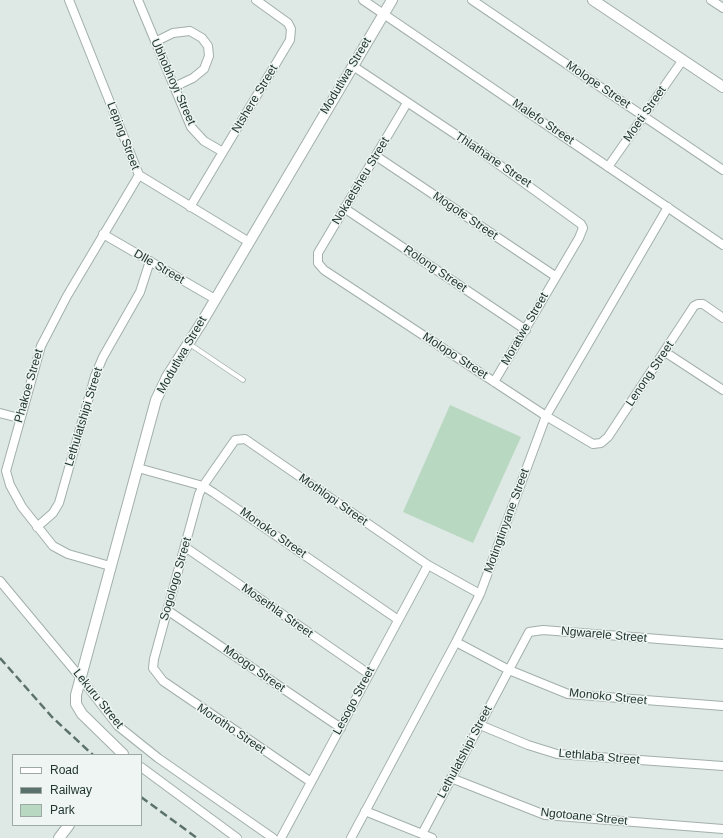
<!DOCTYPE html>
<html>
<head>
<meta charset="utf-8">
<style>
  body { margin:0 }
  #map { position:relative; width:723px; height:838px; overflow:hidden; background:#dee8e4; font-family:Helvetica,sans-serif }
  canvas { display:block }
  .legend { position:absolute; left:12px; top:754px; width:130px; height:72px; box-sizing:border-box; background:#eef5f2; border:1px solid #9ca9a5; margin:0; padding:5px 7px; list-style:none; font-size:12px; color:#213631 }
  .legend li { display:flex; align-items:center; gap:8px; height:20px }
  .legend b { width:20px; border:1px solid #9ca9a5 }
</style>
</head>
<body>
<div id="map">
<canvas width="723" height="838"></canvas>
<ul class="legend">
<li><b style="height:5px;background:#fff"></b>Road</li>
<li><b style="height:5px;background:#5b726c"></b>Railway</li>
<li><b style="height:11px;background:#b8d8c1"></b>Park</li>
</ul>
</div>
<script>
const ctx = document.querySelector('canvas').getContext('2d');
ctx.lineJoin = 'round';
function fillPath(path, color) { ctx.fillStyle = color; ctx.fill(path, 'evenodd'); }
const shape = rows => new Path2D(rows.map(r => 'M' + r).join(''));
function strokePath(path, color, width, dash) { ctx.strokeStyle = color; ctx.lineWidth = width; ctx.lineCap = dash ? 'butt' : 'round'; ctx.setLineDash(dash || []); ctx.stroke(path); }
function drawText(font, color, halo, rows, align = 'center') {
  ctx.font = font + ' Helvetica,sans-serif'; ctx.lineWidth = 3; ctx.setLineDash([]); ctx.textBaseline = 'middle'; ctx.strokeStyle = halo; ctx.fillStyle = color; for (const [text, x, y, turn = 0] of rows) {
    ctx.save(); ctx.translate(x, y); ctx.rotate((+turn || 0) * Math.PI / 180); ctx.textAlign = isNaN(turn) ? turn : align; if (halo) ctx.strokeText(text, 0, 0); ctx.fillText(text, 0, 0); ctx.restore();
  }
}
fillPath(shape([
  [450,405,521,437,473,543,403,512]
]), '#b8d8c1');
const service = shape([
  [188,343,243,380]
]);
const minor = shape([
  [69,0,139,175,249,242],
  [138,0,191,127,204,141,223,152],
  [363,0,723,245],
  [472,0,723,170],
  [711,0,723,8],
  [155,42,173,33,190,31,202,38,208,46,209,56,204,69,193,78,174,87],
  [353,66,476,148,581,224,583,228,579,238,494,382],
  [407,103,318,253,318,263,324,270,546,416,593,444,601,443,608,437,694,306,698,304,703,304,723,318],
  [376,156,555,276],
  [608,167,682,61],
  [190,207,290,40,291,29,288,23,256,0],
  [344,208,526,330],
  [103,234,215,299],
  [665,352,723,390],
  [0,413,19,418],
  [138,468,203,486,214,493,397,619],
  [37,527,53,513,59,503,95,376,103,357,140,292,150,261],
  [185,547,369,674],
  [110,566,68,554,53,546,22,507,10,485,6,471,41,346,67,296,139,175],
  [0,581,80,677,118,726,158,758,273,838],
  [167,610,341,728],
  [456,642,509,670,568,694,723,706],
  [480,725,528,745,557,754,723,766],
  [141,767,237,838],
  [451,778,545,815,723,829],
  [311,782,163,681,153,668,154,659,199,494,203,486,235,440,245,439,428,565,480,594],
  [365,811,432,838],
  [422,834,529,632,543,630,723,644],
  [281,838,428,565],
  [351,838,456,642,480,594,546,416,668,207]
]);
const tertiary = shape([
  [593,0,723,87],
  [122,755,123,754,82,714,76,704,76,695,156,400,167,377,202,322,392,0],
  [59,838,69,825]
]);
strokePath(service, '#a2afab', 5.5);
strokePath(minor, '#a2afab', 10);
strokePath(tertiary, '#a2afab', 12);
strokePath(service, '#fff', 4);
strokePath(minor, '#fff', 8);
strokePath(tertiary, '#fff', 10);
strokePath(shape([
  [0,658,52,717,93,755],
  [141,797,197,838]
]), '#5b726c', 2.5, [8, 4]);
drawText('12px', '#213631', '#eef5f2', [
  ["Modutlwa Street",346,76,-59],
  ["Ubhobhoyi Street",173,82,66],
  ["Molope Street",598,85,34],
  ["Ntshere Street",255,99,-59],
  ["Moeti Street",645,114,-55],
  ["Malefo Street",543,122,34],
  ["Leping Street",123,136,69],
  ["Thlathane Street",493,160,34],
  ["Nokaetsheu Street",361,181,-59],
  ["Mogofe Street",465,216,34],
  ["Dlle Street",159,267,30],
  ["Rolong Street",435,269,34],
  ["Moratwe Street",525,329,-60],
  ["Modutlwa Street",182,355,-60],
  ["Molopo Street",455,356,33],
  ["Lenong Street",650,374,-56],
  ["Phakoe Street",29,386,-74],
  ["Lethulatshipi Street",84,417,-73],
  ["Mothlopi Street",333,500,35],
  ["Motingtinyane Street",507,521,-70],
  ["Monoko Street",273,533,35],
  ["Sogologo Street",176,579,-74],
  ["Mosethla Street",277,611,35],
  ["Ngwarele Street",604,635,5],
  ["Moogo Street",254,669,35],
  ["Monoko Street",608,697,6],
  ["Lekuru Street",98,699,51],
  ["Lesogo Street",354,701,-62],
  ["Morotho Street",231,729,34],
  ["Lethulatshipi Street",465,752,-62],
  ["Lethlaba Street",599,757,5],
  ["Ngotoane Street",584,817,6]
]);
</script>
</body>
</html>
